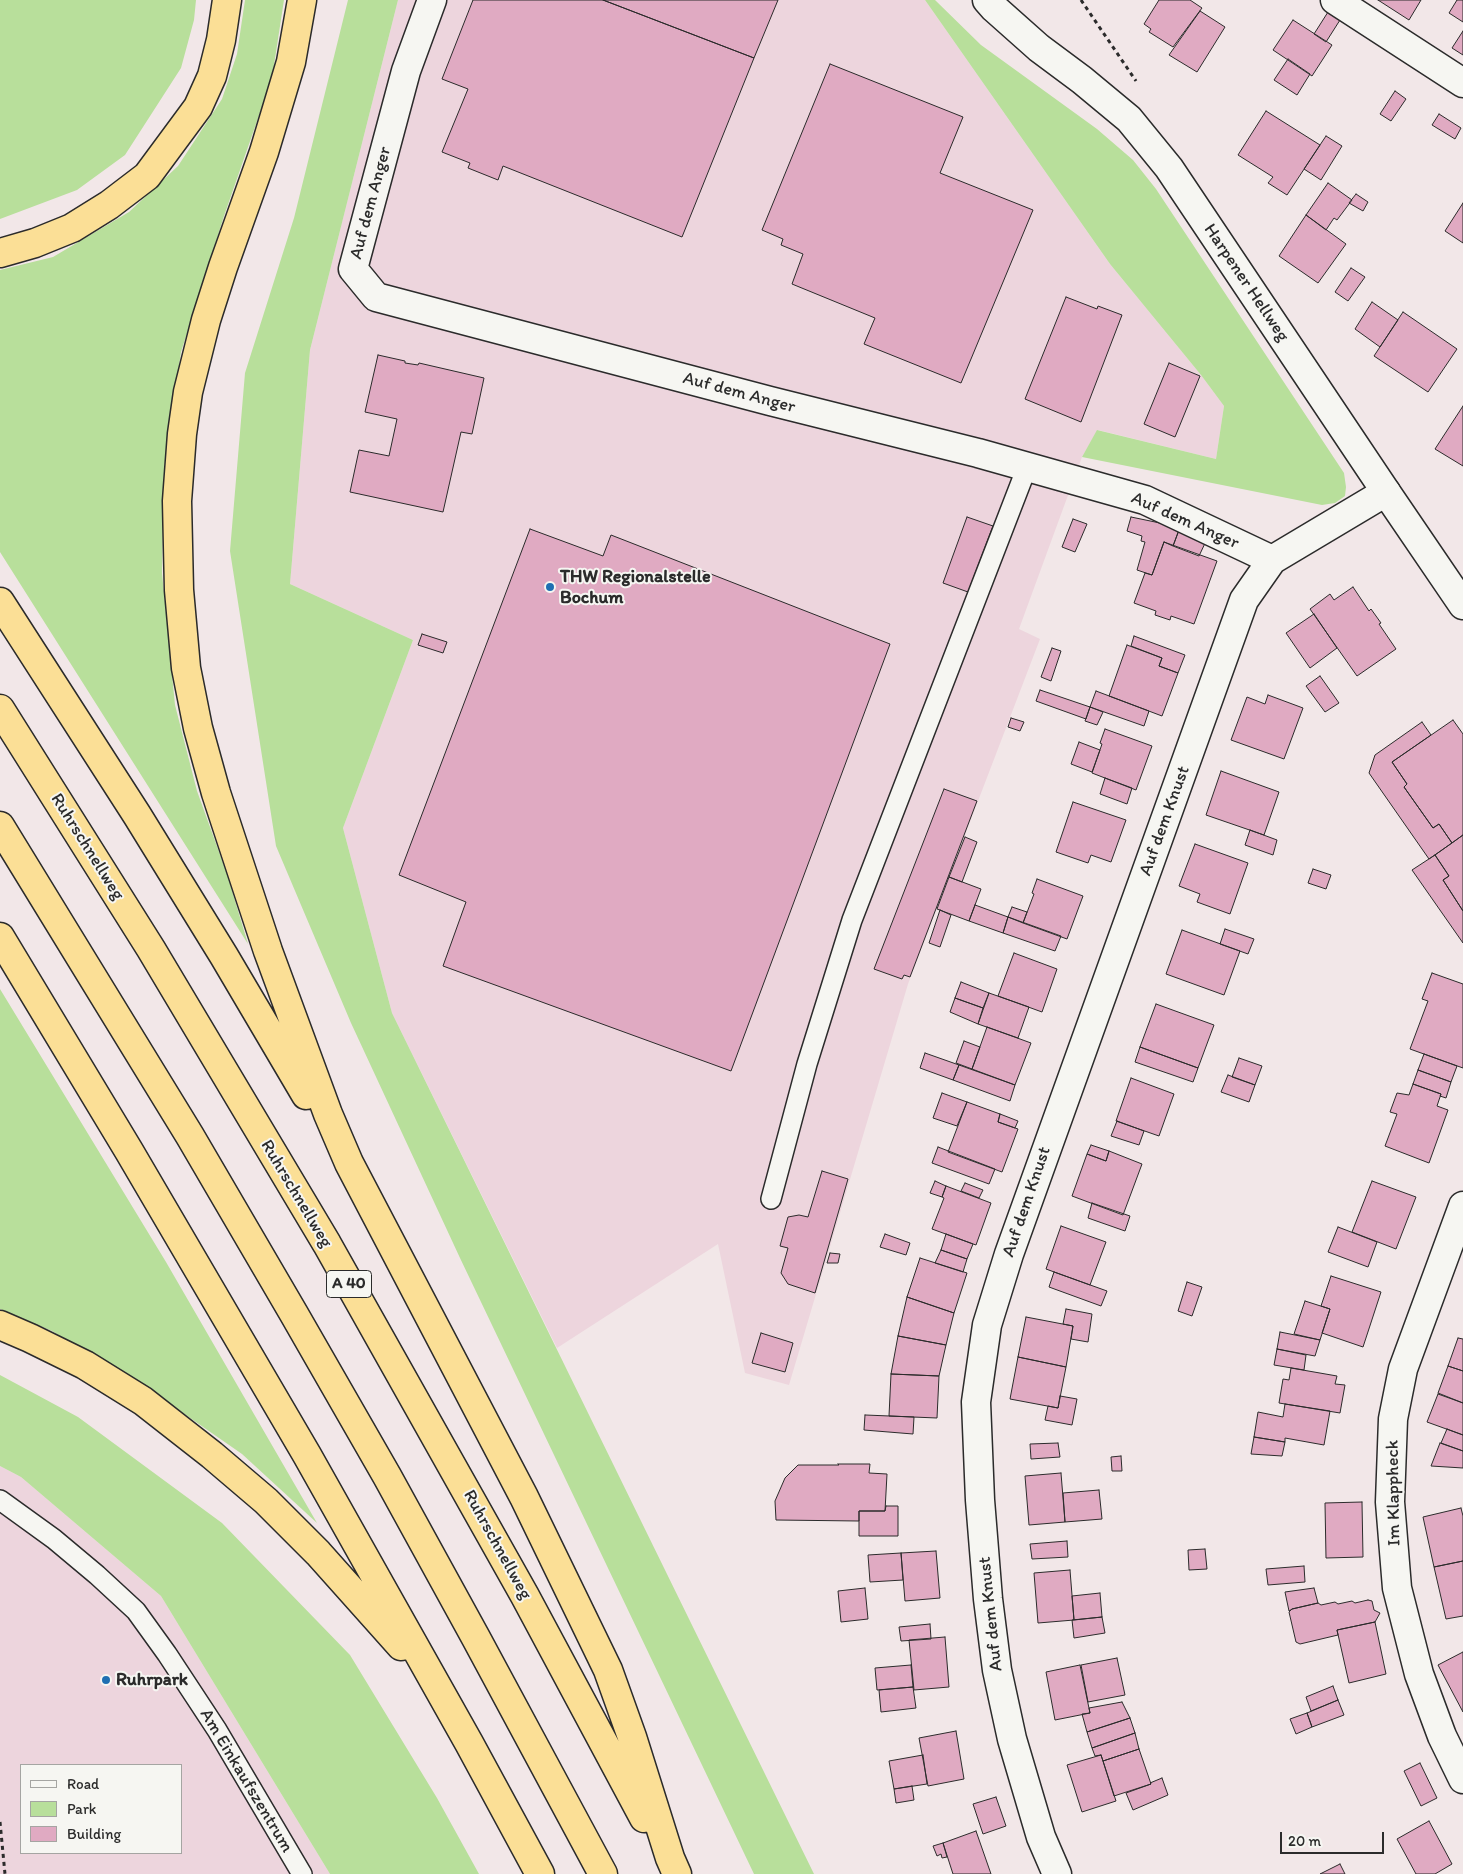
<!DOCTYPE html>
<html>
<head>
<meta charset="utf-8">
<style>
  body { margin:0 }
  #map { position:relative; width:1463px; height:1874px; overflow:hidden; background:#f2e7e8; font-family:Itim,sans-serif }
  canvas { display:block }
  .legend { position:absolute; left:20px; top:1764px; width:162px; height:90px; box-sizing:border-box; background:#f6f6f2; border:1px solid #a5a5a2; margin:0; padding:6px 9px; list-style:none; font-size:15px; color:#2b2b2b }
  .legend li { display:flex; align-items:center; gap:10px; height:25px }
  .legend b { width:25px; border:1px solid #a5a5a2 }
  .scale { position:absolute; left:1280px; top:1832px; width:104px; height:22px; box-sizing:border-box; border:2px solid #2b2b2b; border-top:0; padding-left:6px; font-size:15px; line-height:18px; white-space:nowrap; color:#2b2b2b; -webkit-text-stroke:4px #f6f6f2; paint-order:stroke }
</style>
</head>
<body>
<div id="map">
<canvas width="1463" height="1874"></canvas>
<ul class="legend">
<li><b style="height:6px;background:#f6f6f2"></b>Road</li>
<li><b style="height:14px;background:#b8df9b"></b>Park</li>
<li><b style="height:14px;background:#e0aac2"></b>Building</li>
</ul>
<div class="scale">20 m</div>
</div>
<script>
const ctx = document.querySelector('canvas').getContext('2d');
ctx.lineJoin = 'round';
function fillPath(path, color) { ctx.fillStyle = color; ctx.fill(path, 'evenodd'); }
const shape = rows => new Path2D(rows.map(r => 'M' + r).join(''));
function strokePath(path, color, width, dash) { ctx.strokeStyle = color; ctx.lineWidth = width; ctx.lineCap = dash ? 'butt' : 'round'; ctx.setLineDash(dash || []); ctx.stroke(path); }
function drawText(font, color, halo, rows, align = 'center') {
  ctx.font = font + ' Itim,sans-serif'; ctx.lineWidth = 4; ctx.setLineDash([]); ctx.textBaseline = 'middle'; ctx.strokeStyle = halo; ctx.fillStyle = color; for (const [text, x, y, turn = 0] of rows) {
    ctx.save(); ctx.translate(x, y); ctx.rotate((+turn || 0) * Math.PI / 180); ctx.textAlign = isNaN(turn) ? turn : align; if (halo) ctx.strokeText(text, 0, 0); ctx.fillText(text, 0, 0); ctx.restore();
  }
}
fillPath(shape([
  [398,0,925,0,1110,264,1201,375,1224,406,1216,459,1098,430,1082,457,1019,629,1040,639,908,984,789,1385,745,1373,718,1244,557,1348,392,1013,343,828,413,640,290,584,310,350],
  [0,1466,21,1477,161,1596,330,1874,0,1874],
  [21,1765,181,1765,181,1853,21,1853]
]), '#edd5dd');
fillPath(shape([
  [0,0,196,0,194,20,181,68,125,155,77,190,0,219],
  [245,0,284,0,272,78,224,216,181,352,164,469,162,573,175,705,197,791,227,874,248,944,0,552,0,270,53,257,129,212,178,166,222,99,237,54],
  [348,0,398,0,310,350,290,584,413,640,343,828,392,1013,814,1874,754,1874,460,1258,351,1023,276,846,230,551,245,373,294,218],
  [925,0,935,0,981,45,1097,129,1133,160,1156,189,1344,473,1346,487,1345,496,1335,503,1322,505,1082,457,1097,430,1216,459,1224,406,1201,375,1110,264],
  [0,989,166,1262,317,1523,242,1454,157,1395,52,1331,0,1309],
  [0,1375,78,1417,222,1523,350,1655,437,1798,479,1874,330,1874,161,1596,21,1477,0,1466]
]), '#b8df9b');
const building = shape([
  [473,0,603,0,754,58,682,237,503,166,498,180,468,168,470,163,442,152,468,89,442,79,473,0],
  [603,0,778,0,754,58,603,0],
  [1159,0,1190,0,1202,8,1173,47,1149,32,1151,29,1144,24,1159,0],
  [1378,0,1421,0,1409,20,1378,0],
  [1457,0,1463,0,1463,22,1449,13,1457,0],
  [1200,11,1225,27,1197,72,1169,55,1200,11],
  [1328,12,1340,20,1326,42,1314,34,1328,12],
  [1293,20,1332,45,1312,76,1273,50,1293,20],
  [1463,31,1463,55,1452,48,1463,31],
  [1288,59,1310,74,1297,95,1274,80,1288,59],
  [830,64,963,117,940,173,1033,210,961,383,864,344,875,318,792,284,803,254,781,245,783,239,762,230,830,64],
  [1395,91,1406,99,1391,121,1380,114,1395,91],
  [1266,111,1320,145,1287,195,1268,183,1273,177,1238,155,1266,111],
  [1439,114,1461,128,1455,139,1432,125,1439,114],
  [1326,136,1342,146,1321,180,1304,169,1326,136],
  [1328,183,1352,200,1337,220,1334,218,1326,230,1306,215,1328,183],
  [1356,194,1368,202,1363,211,1349,203,1356,194],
  [1463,203,1463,243,1445,231,1463,203],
  [1306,215,1346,244,1318,283,1279,256,1306,215],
  [1351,268,1365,277,1348,301,1335,292,1351,268],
  [1066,297,1097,309,1098,306,1122,315,1081,422,1025,399,1066,297],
  [1372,302,1398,320,1380,347,1355,329,1372,302],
  [1403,312,1457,349,1428,392,1374,356,1403,312],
  [378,355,405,361,405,363,418,365,419,363,484,378,472,434,461,432,443,512,350,492,359,450,389,456,397,419,365,412,378,355],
  [1169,363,1200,376,1175,437,1144,424,1169,363],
  [1463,406,1463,466,1435,449,1463,406],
  [967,517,993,526,968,592,943,583,967,517],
  [1131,517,1160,523,1179,530,1173,546,1164,542,1152,575,1137,570,1145,542,1141,541,1142,536,1127,531,1131,517],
  [1073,519,1087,524,1075,552,1062,547,1073,519],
  [530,529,603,556,611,535,890,644,731,1071,443,966,466,902,399,875,530,529],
  [1179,530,1207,539,1199,556,1173,546,1179,530],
  [1164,542,1217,561,1194,624,1171,616,1170,620,1155,615,1156,611,1134,603,1145,573,1152,575,1164,542],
  [1353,587,1369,611,1371,609,1381,623,1379,624,1396,649,1357,676,1310,609,1330,594,1334,600,1353,587],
  [1314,614,1337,648,1310,668,1286,633,1314,614],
  [422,634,447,642,443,653,418,645,422,634],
  [1134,636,1185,655,1178,673,1159,666,1162,658,1131,646,1134,636],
  [1127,645,1162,658,1159,666,1178,673,1162,716,1109,696,1127,645],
  [1052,648,1061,651,1051,681,1041,677,1052,648],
  [1320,676,1339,703,1325,712,1306,686,1320,676],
  [1040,690,1090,707,1086,719,1036,701,1040,690],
  [1096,691,1149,711,1144,726,1090,707,1096,691],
  [1268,695,1303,708,1284,759,1231,740,1247,697,1265,704,1268,695],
  [1090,707,1103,712,1097,725,1085,721,1090,707],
  [1011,718,1024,722,1020,731,1008,727,1011,718],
  [1453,720,1463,734,1463,835,1452,843,1439,824,1433,828,1404,787,1407,784,1392,762,1453,720],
  [1422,722,1431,735,1392,762,1407,784,1404,787,1433,828,1439,824,1452,843,1429,859,1369,773,1375,755,1422,722],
  [1105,729,1152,746,1136,790,1092,773,1102,744,1100,743,1105,729],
  [1079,742,1100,750,1092,772,1071,764,1079,742],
  [1221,771,1279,792,1264,835,1206,815,1221,771],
  [1105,778,1132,788,1127,804,1100,794,1105,778],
  [944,789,977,801,910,977,904,975,902,979,874,969,944,789],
  [1073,802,1126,820,1111,862,1091,855,1088,863,1056,852,1073,802],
  [1250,830,1277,840,1273,855,1245,845,1250,830],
  [1463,835,1463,911,1443,880,1449,876,1435,855,1463,835],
  [965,837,977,842,962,882,949,877,965,837],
  [1195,844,1248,863,1230,914,1197,902,1200,894,1179,886,1195,844],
  [1435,855,1449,876,1443,880,1463,911,1463,943,1412,870,1435,855],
  [1313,869,1331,875,1326,889,1308,883,1313,869],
  [949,877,981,889,969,921,937,909,949,877],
  [1037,879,1083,896,1067,939,1023,923,1034,894,1032,893,1037,879],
  [975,905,1008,917,1003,933,969,921,975,905],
  [1012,907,1027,912,1023,923,1008,917,1012,907],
  [940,910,951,915,940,947,929,943,940,910],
  [1008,917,1061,936,1055,951,1003,933,1008,917],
  [1225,929,1254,939,1248,954,1220,944,1225,929],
  [1182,930,1240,951,1224,995,1166,974,1182,930],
  [1014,953,1057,969,1042,1012,998,996,1014,953],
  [1432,973,1463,984,1463,1068,1410,1049,1428,1001,1422,999,1432,973],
  [961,982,989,993,983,1008,955,998,961,982],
  [989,993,1029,1007,1018,1038,978,1024,989,993],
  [955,998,983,1008,978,1024,950,1012,955,998],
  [1156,1004,1214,1025,1198,1068,1140,1047,1156,1004],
  [987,1027,1031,1043,1015,1085,972,1069,987,1027],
  [964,1041,980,1047,972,1069,956,1063,964,1041],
  [1140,1047,1198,1068,1193,1082,1135,1062,1140,1047],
  [925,1053,959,1065,953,1080,920,1068,925,1053],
  [1424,1054,1457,1066,1451,1082,1418,1070,1424,1054],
  [1239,1058,1262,1066,1255,1085,1232,1077,1239,1058],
  [959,1065,1015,1085,1010,1101,953,1080,959,1065],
  [1418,1070,1451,1082,1446,1098,1440,1096,1441,1094,1413,1084,1418,1070],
  [1228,1075,1255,1085,1249,1102,1221,1092,1228,1075],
  [1131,1078,1174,1094,1159,1136,1116,1121,1131,1078],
  [1413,1084,1441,1094,1437,1106,1448,1110,1429,1163,1385,1146,1397,1114,1390,1112,1397,1093,1409,1095,1413,1084],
  [942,1093,967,1102,957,1126,933,1118,942,1093],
  [967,1102,1000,1114,998,1122,1018,1129,1002,1172,948,1152,967,1102],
  [1000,1114,1018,1121,1015,1128,998,1122,1000,1114],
  [1117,1121,1144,1131,1139,1145,1111,1136,1117,1121],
  [1091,1145,1109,1151,1106,1161,1087,1154,1091,1145],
  [938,1147,995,1169,989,1184,932,1163,938,1147],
  [1109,1151,1142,1164,1123,1215,1072,1196,1087,1154,1106,1161,1109,1151],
  [822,1171,848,1179,815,1293,788,1284,781,1273,788,1248,780,1246,788,1217,799,1215,808,1217,822,1171],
  [935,1181,946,1186,942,1197,930,1193,935,1181],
  [1372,1181,1416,1197,1396,1249,1352,1232,1372,1181],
  [965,1183,983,1190,979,1198,961,1191,965,1183],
  [946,1186,991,1203,976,1245,932,1229,944,1198,942,1197,946,1186],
  [1092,1203,1130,1216,1125,1231,1088,1218,1092,1203],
  [1061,1226,1106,1242,1090,1285,1046,1269,1061,1226],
  [1338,1227,1377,1242,1368,1267,1328,1252,1338,1227],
  [885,1234,910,1243,906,1255,880,1247,885,1234],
  [946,1234,973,1244,967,1259,941,1250,946,1234],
  [941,1250,967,1259,963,1272,935,1263,941,1250],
  [830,1253,840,1254,838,1263,827,1263,830,1253],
  [920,1258,967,1273,954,1313,907,1297,920,1258],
  [1054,1272,1107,1291,1101,1306,1049,1287,1054,1272],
  [1331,1276,1381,1292,1363,1347,1322,1333,1330,1309,1321,1306,1331,1276],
  [1187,1282,1202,1287,1192,1316,1178,1311,1187,1282],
  [907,1297,954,1313,946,1345,898,1336,907,1297],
  [1305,1301,1330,1309,1320,1340,1294,1334,1305,1301],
  [1066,1309,1092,1314,1088,1342,1071,1339,1073,1326,1063,1324,1066,1309],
  [1026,1317,1073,1326,1066,1367,1018,1357,1026,1317],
  [1280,1332,1320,1340,1315,1356,1277,1349,1280,1332],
  [761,1333,793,1343,785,1372,752,1363,761,1333],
  [898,1336,946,1345,939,1376,891,1374,898,1336],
  [1458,1338,1463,1339,1463,1371,1448,1366,1458,1338],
  [1277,1349,1306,1355,1304,1370,1274,1365,1277,1349],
  [1018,1357,1066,1367,1058,1408,1010,1399,1018,1357],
  [1448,1366,1463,1371,1463,1403,1438,1393,1448,1366],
  [1291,1368,1337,1376,1335,1384,1345,1385,1340,1413,1279,1403,1283,1379,1289,1380,1291,1368],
  [891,1374,939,1376,937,1418,889,1416,891,1374],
  [1438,1394,1463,1403,1463,1435,1427,1422,1438,1394],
  [1060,1396,1077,1399,1072,1425,1045,1420,1048,1406,1058,1408,1060,1396],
  [1285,1404,1330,1411,1324,1445,1285,1438,1285,1442,1254,1437,1258,1412,1283,1417,1285,1404],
  [865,1415,914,1417,913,1434,864,1430,865,1415],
  [1447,1429,1463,1435,1463,1451,1441,1443,1447,1429],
  [1254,1437,1285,1442,1282,1456,1251,1454,1254,1437],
  [1058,1443,1060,1457,1031,1459,1030,1444,1058,1443],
  [1440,1443,1463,1451,1463,1468,1431,1466,1440,1443],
  [1121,1456,1122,1471,1112,1471,1111,1457,1121,1456],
  [838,1464,870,1464,869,1473,887,1474,885,1511,859,1511,859,1521,776,1520,775,1501,785,1478,798,1465,839,1465,838,1464],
  [1061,1473,1065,1522,1029,1525,1025,1476,1061,1473],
  [1099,1490,1102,1519,1065,1522,1063,1493,1099,1490],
  [1362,1502,1363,1557,1326,1558,1325,1503,1362,1502],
  [886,1506,898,1506,898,1536,859,1536,859,1511,885,1511,886,1506],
  [1461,1508,1463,1516,1463,1561,1434,1567,1423,1517,1461,1508],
  [1067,1541,1068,1557,1032,1559,1030,1544,1067,1541],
  [1205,1549,1207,1569,1189,1570,1188,1550,1205,1549],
  [936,1551,940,1598,905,1601,901,1553,936,1551],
  [901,1553,903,1580,870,1582,868,1555,901,1553],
  [1463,1561,1463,1616,1446,1619,1434,1567,1463,1561],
  [1304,1566,1305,1582,1268,1585,1266,1569,1304,1566],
  [1070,1570,1074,1620,1038,1623,1034,1573,1070,1570],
  [865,1588,868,1619,841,1622,838,1591,865,1588],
  [1314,1588,1318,1603,1292,1609,1289,1611,1285,1592,1314,1588],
  [1100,1593,1102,1617,1074,1620,1072,1596,1100,1593],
  [1368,1600,1372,1601,1374,1610,1380,1613,1375,1622,1337,1630,1338,1635,1300,1644,1296,1642,1289,1612,1292,1609,1318,1603,1321,1605,1335,1602,1338,1604,1352,1601,1355,1603,1368,1600],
  [1102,1617,1105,1633,1074,1638,1072,1620,1102,1617],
  [1375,1622,1386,1674,1349,1683,1337,1630,1375,1622],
  [930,1624,931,1639,901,1641,899,1627,930,1624],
  [945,1637,949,1687,914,1690,909,1640,945,1637],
  [1463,1652,1463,1712,1438,1665,1463,1652],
  [1117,1658,1125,1695,1088,1702,1081,1665,1117,1658],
  [911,1665,913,1687,877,1690,875,1668,911,1665],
  [1080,1665,1090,1713,1055,1720,1046,1672,1080,1665],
  [1333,1686,1338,1700,1311,1711,1306,1697,1333,1686],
  [913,1687,916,1708,881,1712,879,1690,913,1687],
  [1338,1700,1344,1715,1312,1727,1307,1713,1338,1700],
  [1122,1702,1130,1718,1087,1732,1082,1714,1090,1713,1089,1708,1122,1702],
  [1307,1713,1312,1727,1296,1734,1290,1719,1307,1713],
  [1130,1718,1135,1733,1092,1748,1087,1732,1130,1718],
  [956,1731,964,1779,928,1786,919,1738,956,1731],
  [1135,1733,1139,1749,1103,1761,1101,1755,1095,1756,1092,1748,1135,1733],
  [1139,1749,1151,1784,1114,1796,1103,1761,1139,1749],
  [923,1755,927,1784,894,1789,889,1761,923,1755],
  [1101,1755,1116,1801,1082,1812,1067,1765,1101,1755],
  [1420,1763,1437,1798,1421,1806,1404,1771,1420,1763],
  [1162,1778,1168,1795,1133,1810,1126,1793,1151,1784,1150,1783,1162,1778],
  [912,1786,914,1800,896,1803,894,1789,912,1786],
  [996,1797,1006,1826,983,1834,973,1804,996,1797],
  [1429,1821,1452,1864,1435,1874,1416,1874,1397,1839,1429,1821],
  [976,1831,991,1874,953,1874,943,1843,976,1831],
  [943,1843,947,1857,942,1858,941,1854,937,1856,933,1846,943,1843],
  [1340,1864,1345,1874,1320,1874,1340,1864]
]);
fillPath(building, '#e0aac2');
strokePath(building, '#2b2b2b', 1);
const lane = shape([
  [771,1199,807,1064,852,920,1027,467],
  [0,1500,54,1539,97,1575,136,1611,167,1654,217,1730,302,1874]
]);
const street = shape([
  [432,0,406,71,353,269,376,297,770,401,978,453,1145,500,1272,560,1386,492],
  [1335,0,1463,83],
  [1463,1206,1403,1369,1393,1419,1390,1502,1397,1588,1419,1674,1442,1736,1463,1779],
  [1057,1874,1041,1837,1012,1739,997,1670,988,1599,980,1500,976,1402,987,1325,1009,1254,1244,600,1272,560]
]);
const secondary = shape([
  [987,0,994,8,1039,48,1082,80,1129,119,1169,168,1386,492,1463,605]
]);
const highway = shape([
  [302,0,291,62,264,152,223,267,206,320,188,392,182,434,177,501,179,590,186,668,198,728,216,793,268,951,328,1114,349,1163,524,1497,608,1670,632,1737,670,1858,677,1874],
  [0,253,35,243,72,228,109,205,147,176,198,107,212,76,221,40,227,0],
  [0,602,137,815,224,956,306,1095],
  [0,709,151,949,327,1244,525,1596,644,1818],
  [0,826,190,1136,294,1314,387,1476,476,1638,603,1874],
  [0,937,129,1151,307,1455,469,1743,540,1874],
  [0,1325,30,1338,85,1365,143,1401,212,1455,266,1501,318,1553,401,1646]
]);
strokePath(lane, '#2b2b2b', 22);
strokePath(street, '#2b2b2b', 31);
strokePath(secondary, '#2b2b2b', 31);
strokePath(highway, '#2b2b2b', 31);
strokePath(shape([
  [1081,0,1136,81],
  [0,1822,5,1874]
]), '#2b2b2b', 3, [4, 4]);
strokePath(lane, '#f6f6f2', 19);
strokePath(street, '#f6f6f2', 28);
strokePath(secondary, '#f6f6f2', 28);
strokePath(highway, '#fbdf96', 28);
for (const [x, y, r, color] of [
  [550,587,5,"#1f6fb2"],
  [106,1680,5,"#1f6fb2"]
]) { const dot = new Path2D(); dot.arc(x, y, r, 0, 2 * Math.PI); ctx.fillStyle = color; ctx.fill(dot); strokePath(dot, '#f6f6f2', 2); }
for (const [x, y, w] of [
  [349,1284,45]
]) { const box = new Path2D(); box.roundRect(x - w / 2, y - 13.5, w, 27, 4); ctx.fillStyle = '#f6f6f2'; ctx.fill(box); strokePath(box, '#2b2b2b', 1); }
drawText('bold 16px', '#2b2b2b', null, [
  ["A 40",349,1284]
]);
drawText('18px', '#2b2b2b', '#f6f6f2', [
  ["Auf dem Anger",371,203,-75],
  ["Harpener Hellweg",1246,283,56],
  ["Auf dem Anger",739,393,15],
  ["Auf dem Anger",1185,521,24],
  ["Auf dem Knust",1165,821,-70],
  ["Ruhrschnellweg",87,847,58],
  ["Ruhrschnellweg",296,1194,59],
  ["Auf dem Knust",1027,1202,-71],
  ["Im Klappheck",1394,1493,-91],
  ["Ruhrschnellweg",497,1545,61],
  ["Auf dem Knust",991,1614,-96],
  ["Am Einkaufszentrum",246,1781,59]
]);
drawText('bold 18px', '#2b2b2b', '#f6f6f2', [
  ["THW Regionalstelle",560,577],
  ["Bochum",560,598],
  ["Ruhrpark",116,1680]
], 'left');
</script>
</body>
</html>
